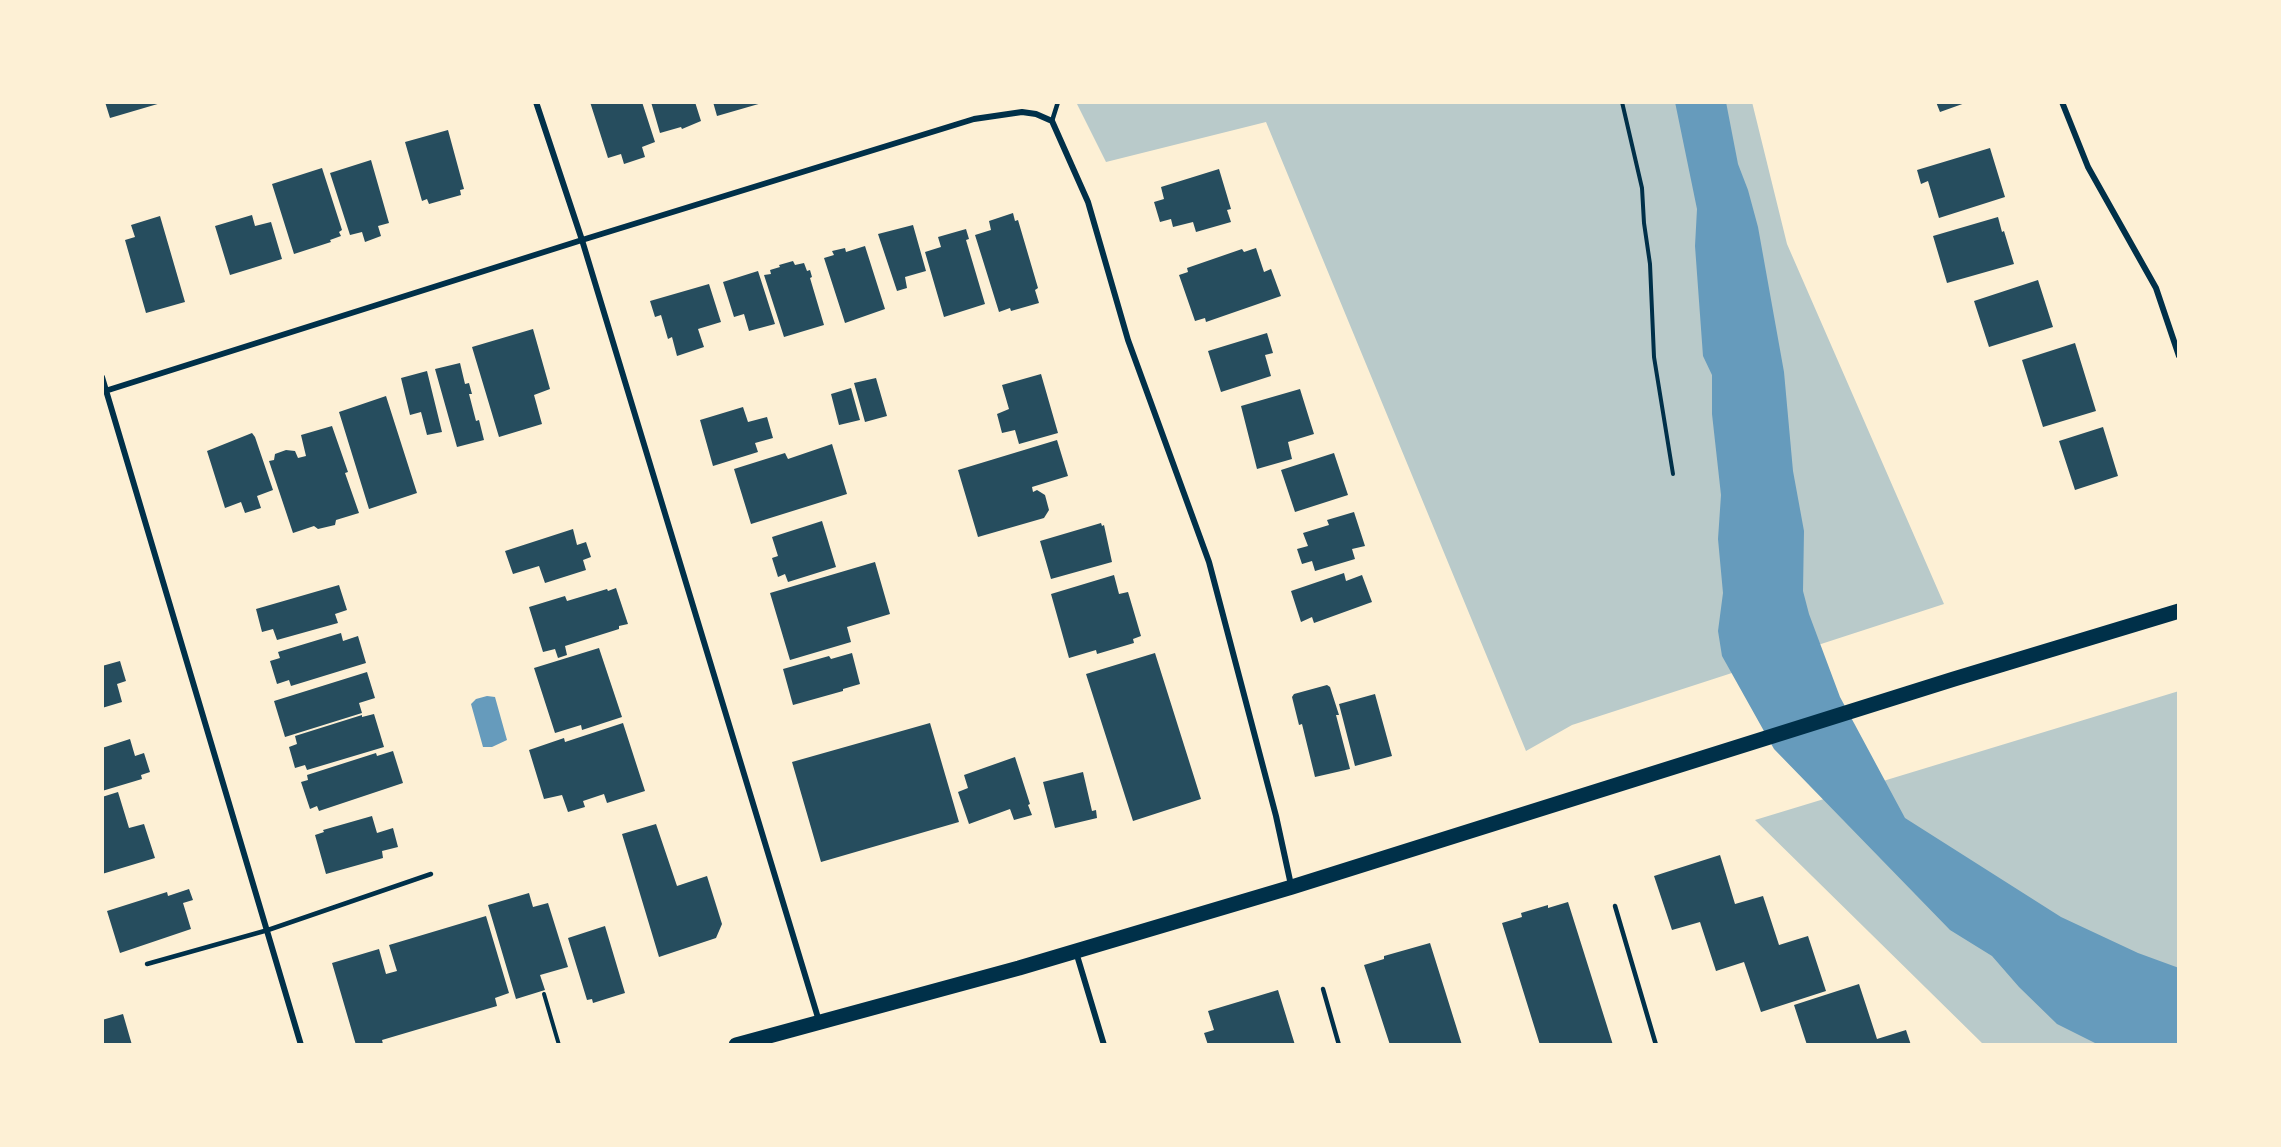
<!DOCTYPE html>
<html>
<head>
<meta charset="utf-8">
<style>
  body { margin:0 }
  #map { position:relative; width:2281px; height:1147px; overflow:hidden; background:#fdf0d5; font-family:Lato,sans-serif }
  canvas { display:block }
  .frame { position:absolute; inset:0; border:104px solid #fdf0d5; pointer-events:none }
</style>
</head>
<body>
<div id="map">
<canvas width="2281" height="1147"></canvas>
<div class="frame"></div>
</div>
<script>
const ctx = document.querySelector('canvas').getContext('2d');
ctx.lineJoin = 'round';
function fillPath(path, color) { ctx.fillStyle = color; ctx.fill(path, 'evenodd'); }
const shape = rows => new Path2D(rows.map(r => 'M' + r).join(''));
function strokePath(path, color, width, dash) { ctx.strokeStyle = color; ctx.lineWidth = width; ctx.lineCap = dash ? 'butt' : 'round'; ctx.setLineDash(dash || []); ctx.stroke(path); }
fillPath(shape([
  [1076,102,1752,102,1787,244,1944,604,1572,725,1526,751,1266,122,1106,162],
  [2179,691,2179,1045,1984,1045,1755,820]
]), '#b9caca');
fillPath(shape([
  [1675,102,1726,102,1738,164,1748,190,1758,227,1784,372,1793,471,1804,531,1803,591,1809,614,1840,697,1905,818,2061,917,2138,953,2179,968,2179,1045,2099,1045,2057,1024,2019,987,1992,956,1950,930,1774,749,1722,656,1718,631,1723,593,1718,539,1721,495,1712,414,1712,375,1703,356,1695,246,1697,209],
  [487,696,495,697,507,740,492,747,483,747,471,704,476,699]
]), '#669bbc');
fillPath(shape([
  [105,102,160,102,161,103,110,118],
  [590,102,642,102,655,142,642,147,645,157,624,164,621,154,608,158],
  [651,102,695,102,701,121,682,129,681,127,660,133],
  [713,102,762,102,762,103,717,116],
  [1936,102,1968,102,1940,112],
  [448,130,464,189,460,190,461,195,429,204,427,199,422,201,405,142],
  [1990,148,2005,197,1939,218,1928,181,1921,184,1917,170],
  [371,160,389,223,378,226,381,236,365,242,362,232,350,235,330,173],
  [322,168,342,230,339,232,341,236,330,240,331,242,294,254,272,184],
  [1219,169,1231,209,1227,210,1231,222,1196,232,1193,222,1173,227,1171,219,1160,222,1154,202,1164,199,1161,187],
  [1013,213,1015,221,1018,220,1038,288,1035,290,1039,303,1011,311,1010,308,999,312,975,235,991,230,989,221],
  [252,215,255,226,271,222,282,259,230,275,215,226],
  [160,216,185,302,146,313,125,240,135,237,131,225],
  [1998,217,2002,232,2004,231,2014,264,1947,283,1933,236],
  [913,225,926,271,905,277,907,288,897,291,878,234],
  [966,229,969,239,966,240,985,304,944,317,925,252,941,247,938,237],
  [865,246,885,309,845,323,824,258,834,255,832,251,845,248,846,252],
  [1256,248,1264,272,1271,269,1281,296,1206,322,1205,318,1195,321,1179,275,1188,272,1187,268,1242,249,1244,252],
  [793,261,795,265,804,263,807,271,810,270,812,277,810,278,824,325,784,337,764,275,771,274,770,270,780,267,779,265],
  [758,271,775,324,749,331,744,314,734,317,723,282],
  [2038,280,2053,327,1989,347,1974,301],
  [709,284,721,322,698,329,704,347,677,356,672,337,668,339,661,315,655,317,650,301],
  [533,329,550,389,534,395,542,424,499,437,472,347],
  [1267,333,1273,353,1265,355,1271,376,1221,392,1208,351],
  [2075,343,2096,411,2043,427,2022,360],
  [460,363,465,384,469,383,472,394,469,394,476,421,479,420,484,440,457,447,435,369],
  [427,371,442,432,427,435,421,412,410,415,401,378],
  [1041,374,1058,433,1019,444,1015,430,1002,433,997,414,1009,409,1002,385],
  [876,378,887,416,865,422,854,383],
  [851,388,860,420,839,425,831,394],
  [1300,389,1314,434,1288,442,1292,459,1257,469,1241,406],
  [386,396,417,493,369,509,339,412],
  [743,407,748,422,767,417,773,438,755,443,758,452,713,466,700,420],
  [332,426,348,472,345,473,359,513,336,520,335,525,318,529,314,526,293,533,269,461,274,460,275,454,286,450,295,451,298,458,306,456,301,435],
  [2103,427,2118,476,2075,490,2059,441],
  [252,433,255,437,273,490,257,496,261,508,245,513,241,502,225,508,207,451],
  [1057,440,1068,476,1032,487,1033,492,1037,490,1045,495,1049,510,1044,518,978,537,958,470],
  [832,444,847,494,751,524,734,469,785,453,788,459],
  [1334,453,1348,495,1295,512,1281,470],
  [1354,512,1365,546,1352,549,1355,559,1315,571,1312,561,1302,564,1297,549,1308,546,1303,533,1329,525,1327,520],
  [822,521,836,567,788,582,785,574,778,577,772,558,778,556,772,537],
  [1101,523,1102,526,1104,525,1112,562,1051,579,1040,541],
  [573,529,577,545,586,542,591,557,583,560,586,570,545,583,539,566,513,574,505,551],
  [875,562,890,614,847,627,851,642,790,660,770,593],
  [1344,573,1346,581,1362,575,1372,602,1314,623,1312,617,1301,622,1291,591],
  [1114,575,1119,594,1128,592,1141,636,1133,639,1134,643,1097,654,1096,650,1069,658,1051,594],
  [339,585,347,610,335,614,338,623,277,640,273,629,262,632,256,609],
  [616,588,628,624,619,626,619,629,565,646,567,655,558,658,555,649,543,652,529,607,565,596,567,601,607,589,608,591],
  [341,633,343,641,358,636,366,663,291,686,289,680,277,684,270,661,280,658,278,652],
  [599,648,622,717,582,730,581,725,555,733,534,668],
  [852,653,860,684,843,689,843,691,793,705,783,669,829,656,831,659],
  [1155,653,1201,799,1133,821,1086,674],
  [120,661,126,681,117,684,122,702,102,708,102,666],
  [367,672,375,698,359,703,362,713,285,737,274,701],
  [1327,685,1330,687,1339,715,1336,715,1350,769,1315,777,1302,724,1299,725,1292,697,1294,694],
  [1375,694,1392,756,1355,766,1339,704],
  [374,714,384,747,307,770,305,765,295,768,289,747,297,744,295,736,362,715,362,717],
  [623,723,645,791,607,803,604,794,583,801,585,807,568,812,562,795,544,799,529,750,564,738,565,742],
  [930,723,959,822,821,862,792,762],
  [130,739,135,756,144,753,150,772,141,775,142,779,102,791,102,748],
  [393,751,403,783,319,811,317,806,310,809,301,782,308,780,307,775,376,753,377,756],
  [1015,757,1030,804,1028,805,1032,815,1014,820,1010,809,969,824,958,792,968,788,964,775],
  [1083,772,1092,811,1096,810,1097,818,1055,828,1043,782],
  [118,792,129,828,144,824,155,858,102,874,102,797],
  [372,816,377,833,393,828,398,847,382,851,383,858,326,874,315,835,324,832,323,830],
  [656,824,677,886,707,876,722,924,716,938,659,957,622,834],
  [1720,855,1735,904,1763,896,1779,945,1808,936,1826,991,1761,1012,1744,962,1716,971,1700,922,1672,930,1654,876],
  [189,889,193,900,183,903,191,929,120,953,107,911,167,892,168,896],
  [529,893,533,907,548,903,568,967,540,975,545,990,516,999,488,905],
  [1568,902,1613,1045,1540,1045,1502,923,1522,917,1521,913,1548,905,1548,908],
  [486,916,509,993,495,998,497,1006,382,1040,383,1044,380,1045,356,1045,332,963,379,949,386,974,397,971,389,945],
  [605,926,625,993,593,1003,592,999,587,1000,568,938],
  [1430,943,1462,1045,1390,1045,1364,965,1384,959,1384,956],
  [1859,984,1877,1039,1906,1030,1911,1045,1807,1045,1794,1005],
  [1278,990,1295,1045,1208,1045,1204,1033,1214,1030,1208,1011],
  [123,1014,132,1045,102,1045,102,1020]
]), '#264d5e');
strokePath(shape([
  [1622,102,1642,188,1644,223,1650,264,1654,357,1673,474],
  [544,994,559,1045]
]), '#003049', 4);
strokePath(shape([
  [1052,121,1058,102],
  [1615,906,1656,1045],
  [147,964,268,930,431,874],
  [1323,989,1339,1045]
]), '#003049', 4.5);
strokePath(shape([
  [536,102,582,240,819,1021],
  [2062,102,2088,167,2156,288,2179,356],
  [102,377,301,1045],
  [102,392,582,240,974,119,1022,112,1036,114,1052,121,1088,202,1128,340,1209,562,1276,816,1291,885],
  [1076,952,1104,1045]
]), '#003049', 6);
strokePath(shape([
  [736,1045,1019,968,1292,887,1954,679,2179,611]
]), '#003049', 15);
</script>
</body>
</html>
